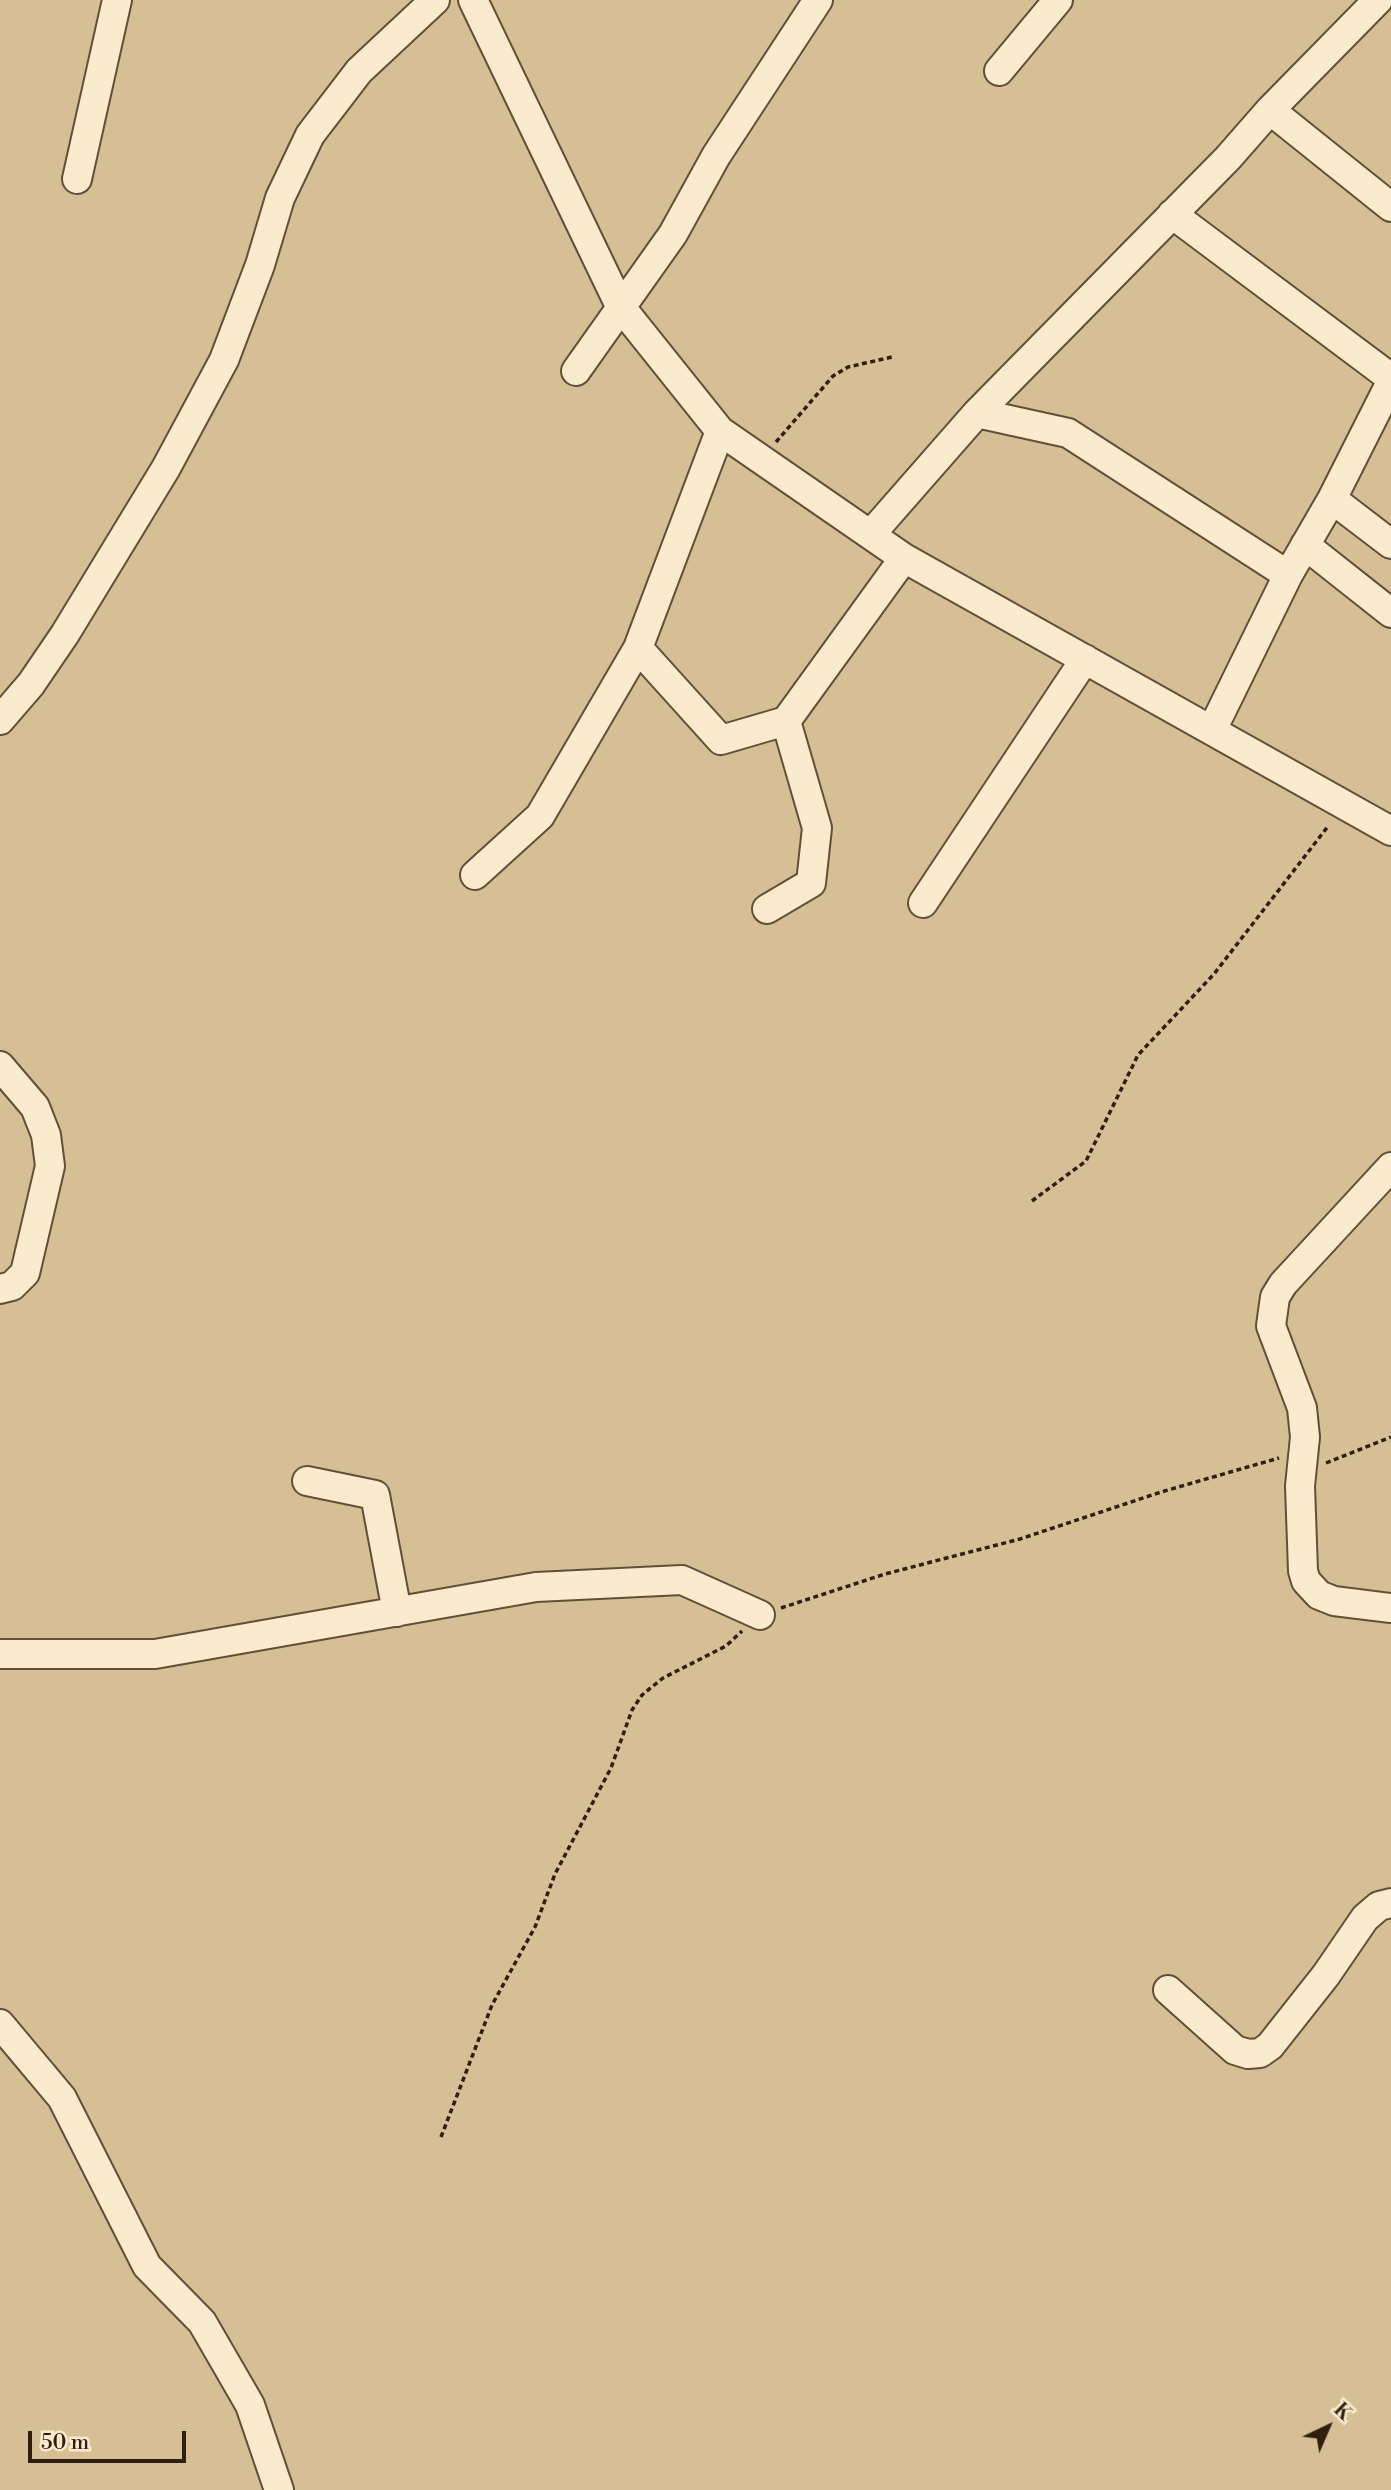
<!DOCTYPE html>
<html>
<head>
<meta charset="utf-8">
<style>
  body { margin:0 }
  #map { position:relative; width:1391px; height:2490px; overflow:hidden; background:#f8e0b0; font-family:"Libre Bodoni",serif }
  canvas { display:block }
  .north { position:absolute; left:1293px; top:2392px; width:70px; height:70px; -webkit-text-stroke:5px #faebcc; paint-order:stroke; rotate:44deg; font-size:19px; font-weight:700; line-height:28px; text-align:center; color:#301f11 }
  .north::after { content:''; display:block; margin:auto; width:24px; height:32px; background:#301f11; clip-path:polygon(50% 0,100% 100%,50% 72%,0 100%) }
  .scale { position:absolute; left:28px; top:2431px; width:158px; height:32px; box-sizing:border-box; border:4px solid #301f11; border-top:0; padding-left:9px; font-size:21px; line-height:24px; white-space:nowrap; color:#301f11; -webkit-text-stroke:5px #faebcc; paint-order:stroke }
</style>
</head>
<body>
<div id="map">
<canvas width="1391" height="2490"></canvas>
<div class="north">K</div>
<div class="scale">50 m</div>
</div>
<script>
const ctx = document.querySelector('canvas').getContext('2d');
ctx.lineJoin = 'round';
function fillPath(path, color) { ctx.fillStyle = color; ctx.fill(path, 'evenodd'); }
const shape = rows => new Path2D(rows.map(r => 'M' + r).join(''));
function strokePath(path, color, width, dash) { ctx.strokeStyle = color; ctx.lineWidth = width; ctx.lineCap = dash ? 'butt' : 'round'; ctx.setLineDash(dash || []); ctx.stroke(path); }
fillPath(shape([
  [0,0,1391,0,1391,2490,0,2490]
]), '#d6bf95');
const minor = shape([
  [473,0,620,306,720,431,904,558,1391,831],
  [999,71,1058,0],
  [1270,110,1378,0],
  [77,179,117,0],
  [1172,214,1391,378],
  [576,371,673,234,716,156,818,0],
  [977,413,1068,433,1288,575],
  [1332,499,1391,544],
  [871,534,977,413,1228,158,1270,110,1391,207],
  [1305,545,1391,613],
  [638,648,721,740,786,721,904,558],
  [0,720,31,684,65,634,166,468,224,360,260,265,280,198,310,135,359,71,435,0],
  [1212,730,1288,575,1332,499,1391,382],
  [475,875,540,816,638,648,720,431],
  [923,903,1085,659],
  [767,909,811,883,817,828,786,721],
  [0,1066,35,1107,46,1135,50,1166,25,1273,12,1286,0,1289],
  [1391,1167,1283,1284,1275,1297,1271,1326,1302,1408,1305,1437,1300,1486,1303,1571,1306,1581,1319,1595,1334,1601,1391,1608],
  [307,1481,375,1495,397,1612],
  [0,1654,155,1654,536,1587,682,1580,760,1615],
  [1168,1990,1235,2050,1248,2054,1260,2053,1270,2046,1326,1975,1365,1918,1379,1906,1391,1903],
  [0,2024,62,2098,147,2266,202,2322,250,2405,279,2490]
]);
strokePath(minor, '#624f39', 32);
strokePath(shape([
  [776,442,833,376,848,367,892,357],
  [1032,1201,1086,1161,1138,1055,1214,974,1329,825],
  [1326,1463,1391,1437],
  [781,1608,885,1574,1020,1539,1161,1492,1279,1458],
  [441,2137,492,2005,535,1927,555,1874,611,1768,632,1710,642,1695,663,1678,726,1646,742,1631]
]), '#301f11', 3.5, [5, 3.5]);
strokePath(minor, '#faebcc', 28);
</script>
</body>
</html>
